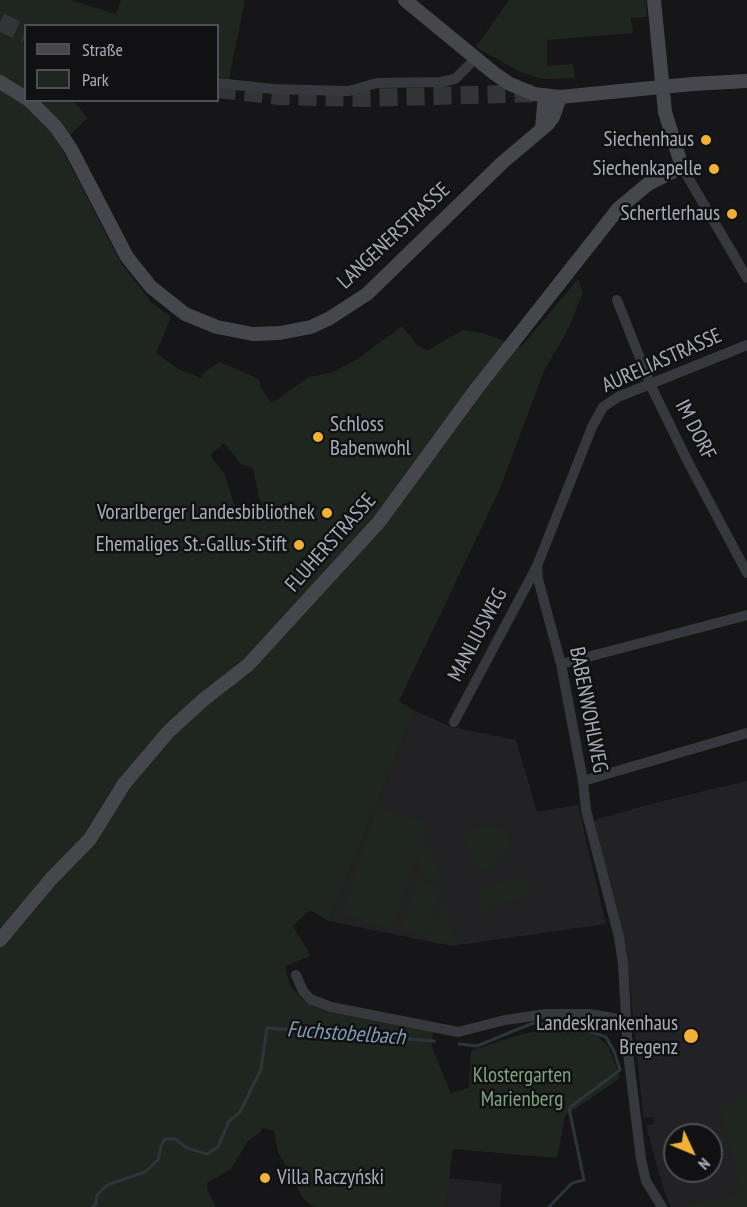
<!DOCTYPE html>
<html>
<head>
<meta charset="utf-8">
<style>
  body { margin:0 }
  #map { position:relative; width:747px; height:1207px; overflow:hidden; background:#161618; font-family:"PT Sans Narrow",sans-serif }
  canvas { display:block }
  .legend { position:absolute; left:24px; top:24px; width:195px; height:78px; box-sizing:border-box; background:#111113; border:2px solid #4d4f55; margin:0; padding:8px 10px; list-style:none; font-size:18px; color:#a8adb8 }
  .legend li { display:flex; align-items:center; gap:12px; height:30px }
  .legend b { width:30px; border:2px solid #4d4f55 }
  .north { position:absolute; left:663px; top:1123px; width:60px; height:60px; box-sizing:border-box; background:#111113; border:2px solid #4d4f55; border-radius:50%; rotate:134deg; font-size:16px; font-weight:700; line-height:24px; text-align:center; color:#a8adb8 }
  .north::after { content:''; display:block; margin:auto; width:21px; height:27px; background:#f2b134; clip-path:polygon(50% 0,100% 100%,50% 72%,0 100%) }
</style>
</head>
<body>
<div id="map">
<canvas width="747" height="1207"></canvas>
<ul class="legend">
<li><b style="height:8px;background:#45474d"></b>Straße</li>
<li><b style="height:16px;background:#1e261f"></b>Park</li>
</ul>
<div class="north">N</div>
</div>
<script>
const ctx = document.querySelector('canvas').getContext('2d');
ctx.lineJoin = 'round';
function fillPath(path, color) { ctx.fillStyle = color; ctx.fill(path, 'evenodd'); }
const shape = rows => new Path2D(rows.map(r => 'M' + r).join(''));
function strokePath(path, color, width, dash) { ctx.strokeStyle = color; ctx.lineWidth = width; ctx.lineCap = dash ? 'butt' : 'round'; ctx.setLineDash(dash || []); ctx.stroke(path); }
function drawText(font, color, halo, rows, align = 'center') {
  ctx.font = font + ' "PT Sans Narrow",sans-serif'; ctx.lineWidth = 5; ctx.setLineDash([]); ctx.textBaseline = 'middle'; ctx.strokeStyle = halo; ctx.fillStyle = color; for (const [text, x, y, turn = 0] of rows) {
    ctx.save(); ctx.translate(x, y); ctx.rotate((+turn || 0) * Math.PI / 180); ctx.textAlign = isNaN(turn) ? turn : align; if (halo) ctx.strokeText(text, 0, 0); ctx.fillText(text, 0, 0); ctx.restore();
  }
}
fillPath(shape([
  [415,711,452,727,516,740,537,812,578,805,606,924,451,946,329,921],
  [747,781,747,1207,671,1207,664,1191,647,1130,647,1125,654,1124,653,1117,643,1118,643,1113,627,959,594,820,666,800],
  [675,1135,711,1135,711,1171,675,1171],
  [448,1178,502,1184,500,1207,445,1207]
]), '#222225');
fillPath(shape([
  [0,0,70,0,116,14,121,0,245,0,229,79,218,77,218,26,26,26,26,100,74,101,87,118,60,145,121,263,152,303,171,317,156,353,178,369,201,378,204,372,220,362,259,379,260,387,272,403,309,377,334,372,360,357,402,326,417,345,427,351,463,330,482,333,521,347,578,279,583,293,566,333,544,371,499,491,399,701,415,711,329,921,310,910,293,926,311,956,285,966,290,986,304,1001,334,1013,433,1029,432,1048,451,1093,469,1088,471,1051,519,1035,553,1028,582,1028,597,1036,609,1047,620,1078,565,1116,557,1158,453,1149,445,1207,315,1207,311,1205,303,1198,278,1152,274,1131,262,1128,261,1132,248,1141,231,1169,207,1183,208,1192,216,1207,0,1207],
  [224,443,241,464,253,468,259,499,263,504,236,511,225,475,210,455],
  [509,0,646,0,647,17,631,18,633,33,547,40,547,66,573,64,575,78,542,79,518,71,476,47],
  [377,807,427,823,392,930,342,914],
  [486,826,506,830,512,853,494,858,496,866,476,872,463,831],
  [427,842,429,843,441,879,437,884,423,879,421,875,418,859,421,845],
  [526,875,532,896,490,908,492,916,485,918,479,899,481,898,479,889],
  [417,880,442,888,426,937,401,929],
  [445,904,455,939,453,944,428,939,440,905],
  [747,1095,747,1207,681,1207,742,1193,719,1105,736,1103,735,1097]
]), '#1e261f');
strokePath(shape([
  [459,1044,477,1046,533,1023,582,1029,606,1037,614,1051,620,1070,569,1108,584,1180,572,1183,549,1207],
  [92,1207,96,1204,97,1195,107,1185,145,1172,158,1160,161,1146,165,1139,175,1139,187,1148,207,1154,218,1147,229,1121,240,1112,261,1069,267,1028,434,1041]
]), '#2c353c', 3);
strokePath(shape([
  [0,22,26,34],
  [218,89,279,96,364,98,538,93]
]), '#333438', 18, [18, 9]);
strokePath(shape([
  [218,83,273,89,349,91,377,83,441,82,455,79,475,59],
  [682,167,747,278],
  [617,300,651,386,687,460,747,573],
  [561,664,747,615],
  [454,722,537,566],
  [583,781,747,733],
  [296,975,303,991,310,999,331,1007,458,1032,505,1020,546,1014,589,1014,625,1020],
  [662,1207,646,1181,641,1159,628,1053,623,964,619,937,586,810,583,781,561,664,538,579,537,566,592,427,603,407,618,397,747,345]
]), '#37383d', 10);
strokePath(shape([
  [405,0,495,74,510,84,534,94,560,97,692,84,747,81],
  [0,82,26,98],
  [29,100,56,127,71,149,127,257,151,287,185,314,217,327,253,334,280,333,311,327,330,318,367,294,503,162,548,124,553,117,560,97],
  [542,128,545,95],
  [0,940,51,879,90,839,124,784,169,731,203,700,248,665,379,522,477,388,618,209,648,184,682,167,665,112,654,0]
]), '#45474d', 14);
for (const [x, y, r, color] of [
  [706,140,6,"#f2b134"],
  [714,169,6,"#f2b134"],
  [732,214,6,"#f2b134"],
  [318,437,6,"#f2b134"],
  [327,513,6,"#f2b134"],
  [299,545,6,"#f2b134"],
  [691,1036,8,"#f2b134"],
  [265,1178,6,"#f2b134"]
]) { const dot = new Path2D(); dot.arc(x, y, r, 0, 2 * Math.PI); ctx.fillStyle = color; ctx.fill(dot); strokePath(dot, '#111113', 2); }
drawText('21px', '#a8adb8', '#111113', [
  ["Siechenhaus",694,140],
  ["Siechenkapelle",702,169],
  ["Schertlerhaus",720,214],
  ["Schloss",330,425,"left"],
  ["Babenwohl",330,449,"left"],
  ["Vorarlberger Landesbibliothek",315,513],
  ["Ehemaliges St.-Gallus-Stift",287,545],
  ["Landeskrankenhaus",678,1024],
  ["Bregenz",678,1048],
  ["Villa Raczyński",277,1178,"left"]
], 'right');
drawText('21px', '#a8adb8', '#111113', [
  ["LANGENERSTRASSE",394,236,-43],
  ["AURELIASTRASSE",662,361,-24],
  ["IM DORF",695,430,63],
  ["FLUHERSTRASSE",331,543,-48],
  ["MANLIUSWEG",478,635,-62],
  ["BABENWOHLWEG",588,710,79]
]);
drawText('21px', '#7fa381', '#111113', [
  ["Klostergarten",522,1076],
  ["Marienberg",522,1100]
]);
drawText('italic 22px', '#7f9bb3', '#111113', [
  ["Fuchstobelbach",346,1034,4]
]);
</script>
</body>
</html>
